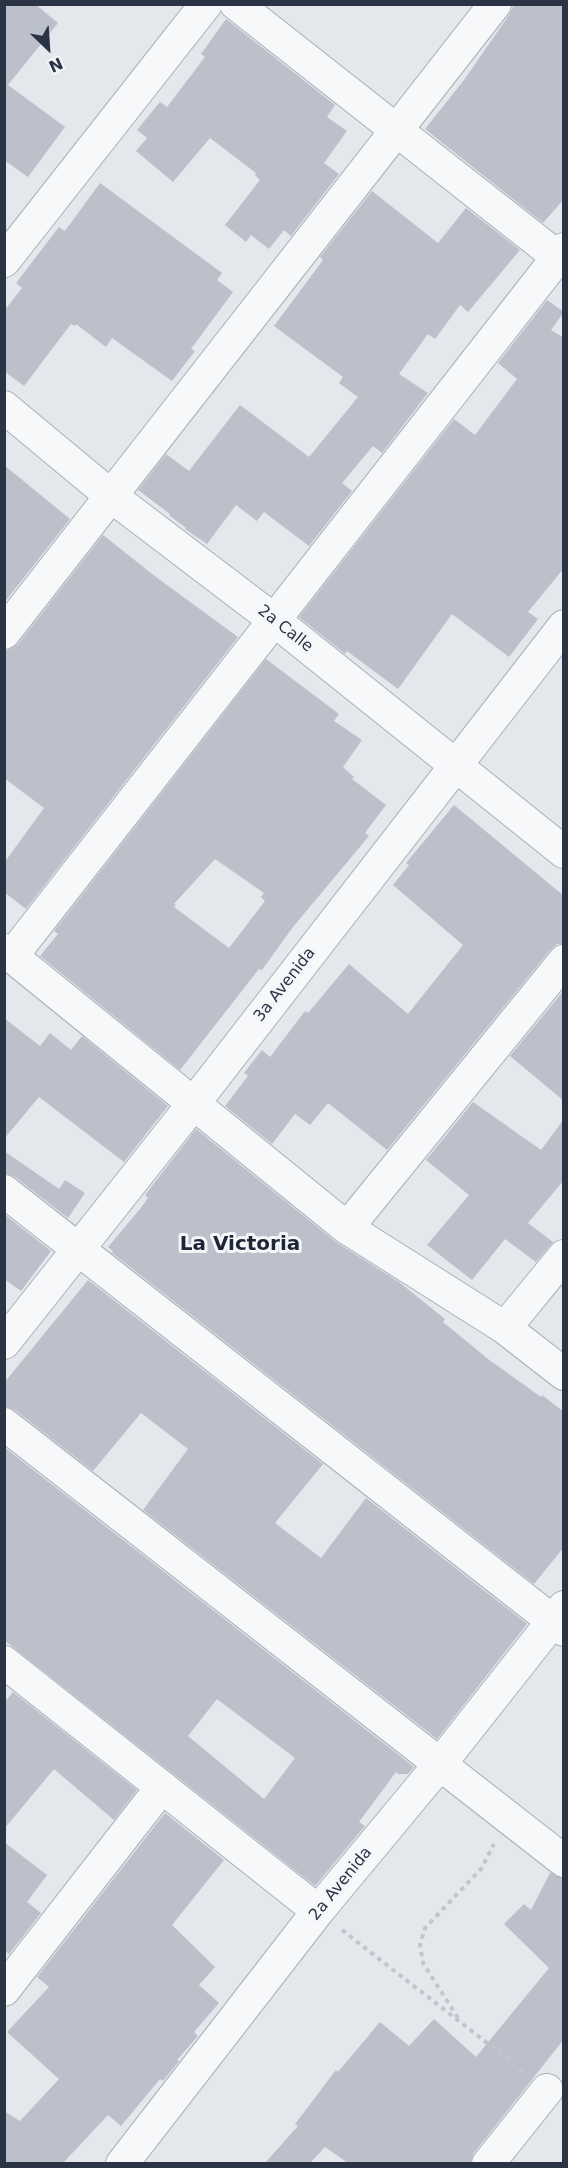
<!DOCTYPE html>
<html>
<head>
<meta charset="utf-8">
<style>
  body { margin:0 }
  #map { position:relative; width:568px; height:2168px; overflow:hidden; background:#e4e7ec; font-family:"DejaVu Sans",sans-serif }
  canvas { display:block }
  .frame { position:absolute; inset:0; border:6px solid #2b3445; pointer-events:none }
  .north { position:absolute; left:18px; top:18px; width:60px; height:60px; -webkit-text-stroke:4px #f4f6f9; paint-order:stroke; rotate:155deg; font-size:16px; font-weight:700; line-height:24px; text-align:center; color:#2b3445 }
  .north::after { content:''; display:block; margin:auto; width:21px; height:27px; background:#2b3445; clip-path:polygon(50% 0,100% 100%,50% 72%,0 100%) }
</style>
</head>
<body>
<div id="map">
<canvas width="568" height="2168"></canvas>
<div class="frame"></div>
<div class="north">N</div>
</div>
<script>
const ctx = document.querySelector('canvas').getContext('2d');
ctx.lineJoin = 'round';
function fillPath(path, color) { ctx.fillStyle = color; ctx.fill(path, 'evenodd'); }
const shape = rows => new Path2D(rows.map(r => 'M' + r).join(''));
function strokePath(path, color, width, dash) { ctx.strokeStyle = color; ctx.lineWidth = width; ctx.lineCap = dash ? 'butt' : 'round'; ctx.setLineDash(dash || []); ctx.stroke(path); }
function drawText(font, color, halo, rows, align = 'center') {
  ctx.font = font + ' "DejaVu Sans",sans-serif'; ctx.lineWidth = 6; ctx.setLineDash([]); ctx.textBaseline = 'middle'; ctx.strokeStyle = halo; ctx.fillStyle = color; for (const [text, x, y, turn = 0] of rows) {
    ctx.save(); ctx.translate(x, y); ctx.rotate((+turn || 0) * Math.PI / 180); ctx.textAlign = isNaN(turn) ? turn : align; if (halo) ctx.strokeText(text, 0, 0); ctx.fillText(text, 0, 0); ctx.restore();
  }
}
fillPath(shape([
  [4,4,35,4,58,23,8,85,65,127,28,177,4,160],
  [514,4,564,4,564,199,543,223,425,129,464,80,509,15],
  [226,19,335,105,327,117,347,131,324,163,339,174,291,236,284,230,269,249,251,235,246,242,225,225,260,180,255,175,256,173,210,138,173,182,136,151,147,138,137,130,160,102,167,107,205,57,201,54],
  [100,183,222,273,217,280,233,292,191,349,195,351,172,381,112,338,106,347,76,324,75,326,71,324,24,386,4,371,4,311,22,288,16,283,59,227,65,231],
  [372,191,438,243,466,208,520,250,468,312,460,305,435,339,428,334,399,374,428,393,382,453,373,446,342,483,352,491,309,546,264,512,257,521,236,505,207,544,185,529,186,528,169,515,170,514,138,490,166,454,189,471,240,405,309,457,358,397,339,383,343,377,274,326,323,260,320,257],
  [547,300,564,312,551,330,564,338,564,568,528,612,538,619,509,657,452,614,398,689,347,651,345,654,299,617,454,419,475,435,517,379,498,363],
  [4,465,70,519,4,603],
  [103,535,156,577,238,637,26,909,4,892,4,863,44,808,4,778,4,651,11,649,18,644],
  [266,659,339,714,334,721,362,740,343,767,354,777,352,779,386,805,365,833,369,836,293,927,262,970,259,969,180,1070,40,956,58,934,54,931],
  [215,859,264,893,261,897,265,901,229,948,174,907,176,905,174,904],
  [454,805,564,896,564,944,557,944,550,950,387,1150,328,1103,310,1125,295,1114,272,1144,225,1106,248,1076,244,1073,262,1050,270,1057,305,1011,308,1013,349,964,408,1014,463,945,393,885,409,865,406,863],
  [564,990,564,1101,510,1056],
  [4,1018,40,1046,50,1033,71,1050,82,1036,168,1106,124,1162,39,1097,4,1139],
  [473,1102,541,1150,564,1119,564,1180,528,1223,553,1242,536,1262,505,1239,472,1280,427,1245,469,1195,426,1160],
  [196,1129,336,1242,399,1282,445,1319,443,1322,488,1359,541,1397,542,1395,564,1412,564,1547,534,1584,111,1252,113,1251,108,1247,140,1209,148,1198,145,1195],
  [4,1151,59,1189,65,1180,85,1193,68,1218,15,1177,4,1173],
  [4,1214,51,1251,21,1291,4,1279],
  [88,1280,323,1464,275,1523,321,1558,366,1498,527,1624,437,1739,143,1510,188,1449,141,1413,93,1471,15,1410,4,1406,4,1383],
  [4,1447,414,1767,408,1774,398,1774,396,1772,359,1822,365,1826,315,1886,4,1640],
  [217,1699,295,1758,264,1799,188,1736],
  [13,1692,137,1790,114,1820,54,1769,4,1829,4,1703],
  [165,1813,224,1860,172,1925,215,1967,199,1985,219,2003,194,2032,198,2036,177,2060,179,2061,163,2081,160,2079,121,2126,108,2115,63,2163,4,2163,4,2111,20,2121,59,2079,7,2032,49,1987,37,1977],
  [4,1842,47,1875,27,1902,41,1913,9,1954,4,1950],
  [550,1873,564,1879,564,2039,474,2153,470,2163,348,2163,325,2147,310,2163,265,2163,298,2126,295,2124,336,2070,338,2072,380,2022,409,2046,434,2019,476,2057,549,1968,504,1924,524,1904,531,1910]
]), '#bbc0ca');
const minor = shape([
  [236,4,564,262],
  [4,261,206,4],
  [4,407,111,496,274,620,564,852],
  [4,633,495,4],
  [4,950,347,1228,505,1328,564,1374],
  [12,956,564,249],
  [4,1191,564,1630],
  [347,1228,564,961],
  [505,1328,564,1256],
  [4,1343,194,1103,564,626],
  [4,1424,564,1861],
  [4,1662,318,1911],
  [4,1990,162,1787],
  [122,2164,318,1911,440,1764,564,1607],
  [488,2164,547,2090]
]);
strokePath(minor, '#a9aeb7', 34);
strokePath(shape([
  [342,1930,523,2071],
  [458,2018,423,1963,420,1945,425,1928,481,1869,494,1844]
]), '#c2c5cb', 4, [4.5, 4.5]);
strokePath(minor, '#f7f8fa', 32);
drawText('16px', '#2b3445', '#f4f6f9', [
  ["2a Calle",285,629,38],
  ["3a Avenida",285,985,-52],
  ["2a Avenida",341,1884,-51]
]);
drawText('bold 20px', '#1d2536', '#f4f6f9', [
  ["La Victoria",240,1245]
]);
</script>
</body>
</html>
